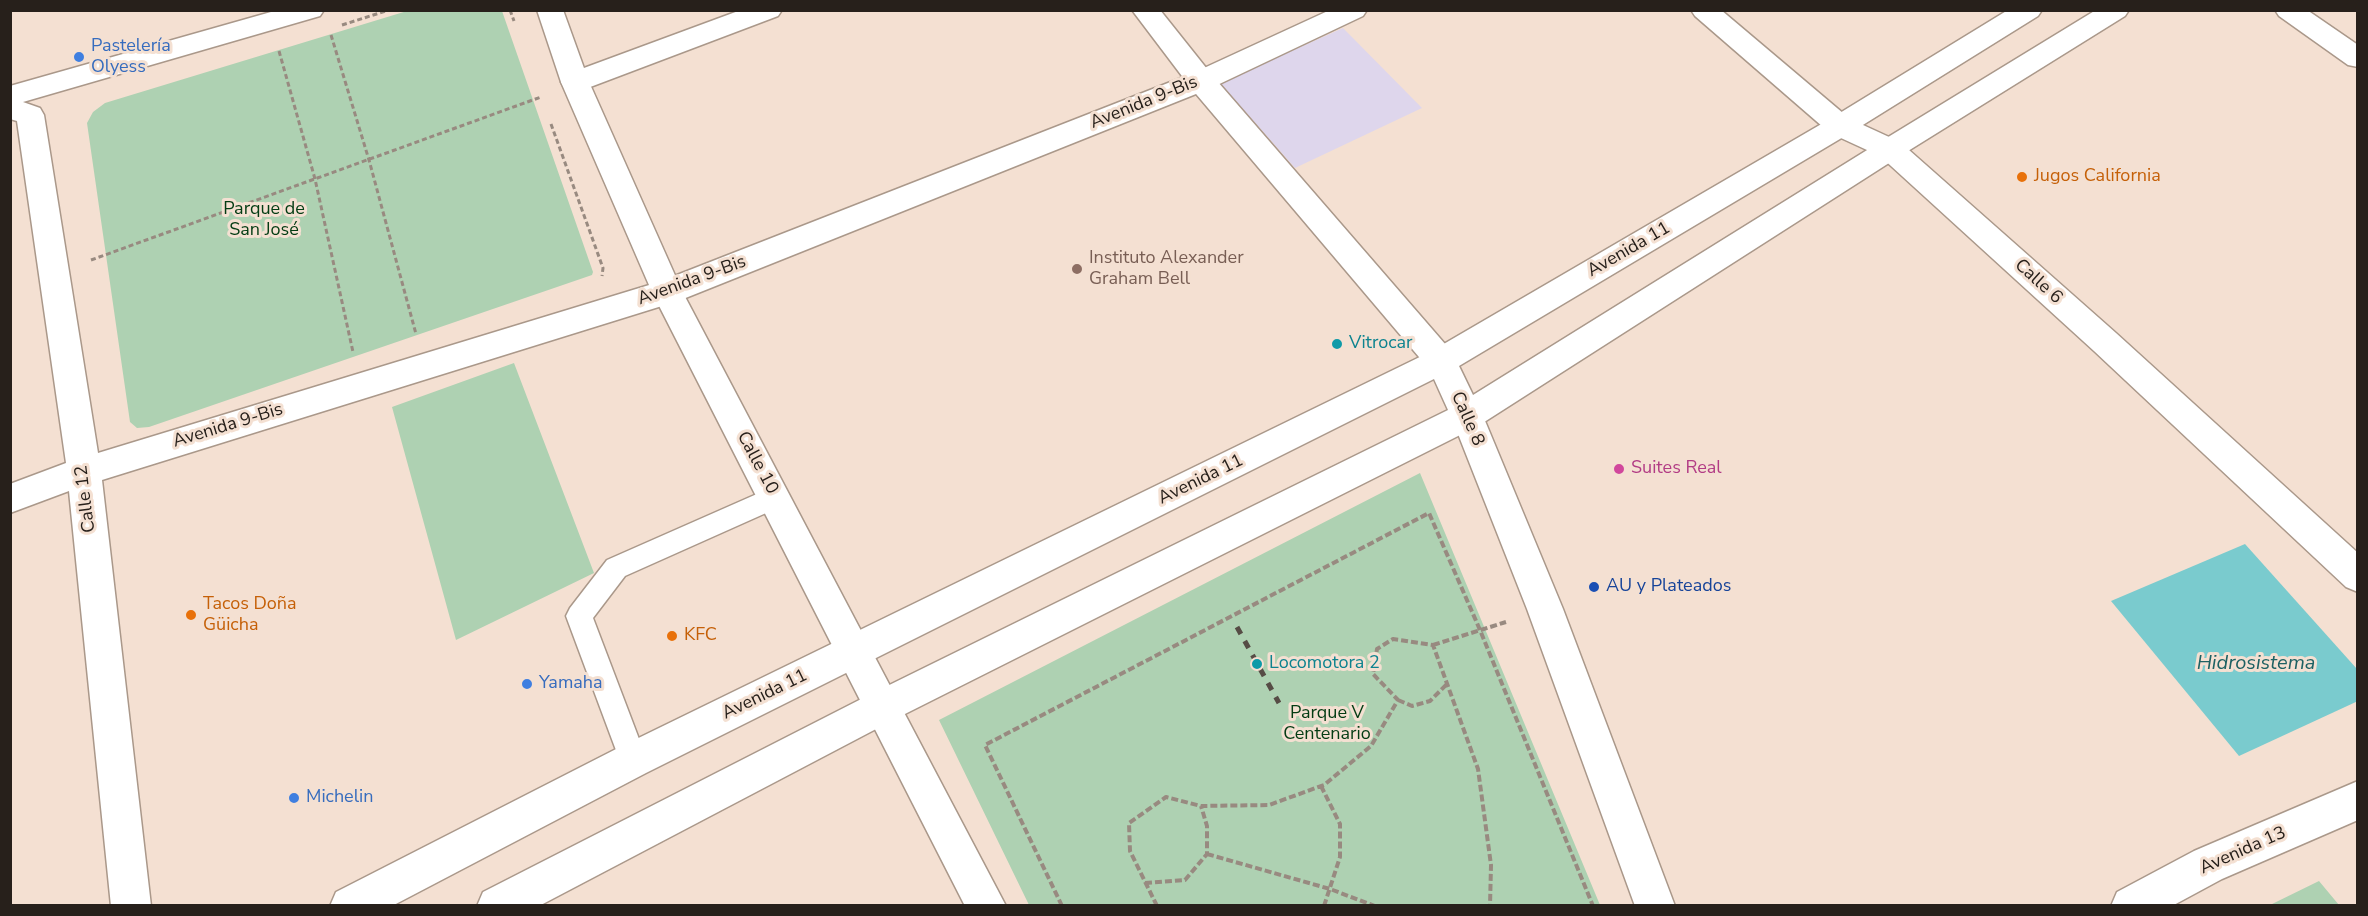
<!DOCTYPE html>
<html>
<head>
<meta charset="utf-8">
<style>
  body { margin:0 }
  #map { position:relative; width:2368px; height:916px; overflow:hidden; background:#f4e0d2; font-family:"Nunito Sans",sans-serif }
  canvas { display:block }
  .frame { position:absolute; inset:0; border:12px solid #27201b; pointer-events:none }
</style>
</head>
<body>
<div id="map">
<canvas width="2368" height="916"></canvas>
<div class="frame"></div>
</div>
<script>
const ctx = document.querySelector('canvas').getContext('2d');
ctx.lineJoin = 'round';
function fillPath(path, color) { ctx.fillStyle = color; ctx.fill(path, 'evenodd'); }
const shape = rows => new Path2D(rows.map(r => 'M' + r).join(''));
function strokePath(path, color, width, dash) { ctx.strokeStyle = color; ctx.lineWidth = width; ctx.lineCap = dash ? 'butt' : 'round'; ctx.setLineDash(dash || []); ctx.stroke(path); }
function drawText(font, color, halo, rows, align = 'center') {
  ctx.font = font + ' "Nunito Sans",sans-serif'; ctx.lineWidth = 6; ctx.setLineDash([]); ctx.textBaseline = 'middle'; ctx.strokeStyle = halo; ctx.fillStyle = color; for (const [text, x, y, turn = 0] of rows) {
    ctx.save(); ctx.translate(x, y); ctx.rotate((+turn || 0) * Math.PI / 180); ctx.textAlign = isNaN(turn) ? turn : align; if (halo) ctx.strokeText(text, 0, 0); ctx.fillText(text, 0, 0); ctx.restore();
  }
}
fillPath(shape([
  [1343,28,1422,108,1295,168,1220,83]
]), '#ded6ec');
fillPath(shape([
  [407,11,502,11,593,272,592,275,149,427,137,428,130,422,87,123,93,112,105,103],
  [514,363,594,573,456,640,392,407],
  [1420,473,1600,905,1029,905,939,720],
  [2319,881,2339,905,2270,905]
]), '#aed1b2');
fillPath(shape([
  [2245,544,2357,669,2358,701,2239,756,2111,601]
]), '#7acbce');
const lane = shape([
  [775,486,784,489,787,497,784,505,625,576,593,618,647,760,643,769,633,773,623,769,566,616,570,608,607,560,775,486]
]);
const street = shape([
  [278,10,324,10,320,16,23,102,40,108,44,115,98,453,659,282,1191,74,1330,10,1367,10,1363,16,1211,88,678,301,102,480,151,906,111,906,69,491,10,513,10,484,66,463,17,121,10,119,10,86,278,10],
  [741,10,782,10,778,16,585,89,575,92,565,89,561,82,565,75,741,10],
  [1691,10,1721,10,1850,119,1900,142,2116,333,2358,553,2358,592,2346,587,2094,351,1880,156,1830,133,1695,16,1691,10],
  [2275,10,2307,10,2358,45,2358,67,2348,65,2279,16,2275,10]
]);
const secondary = shape([
  [537,10,563,10,589,82,682,291,1006,906,965,906,652,292,561,82,537,10],
  [1132,10,1160,10,1211,74,1452,352,1457,361,1452,370,1441,374,1430,370,1191,88,1132,10],
  [1467,402,1478,406,1483,416,1563,609,1675,906,1635,906,1527,609,1451,416,1456,406,1467,402],
  [2358,781,2358,820,2222,879,2172,906,2111,906,2117,892,2194,851,2358,781]
]);
const primary = shape([
  [2008,10,2042,10,2038,16,1850,133,1459,366,1473,395,1880,142,2096,10,2129,10,2125,16,1900,156,1478,426,897,718,539,906,477,906,483,892,871,694,1448,410,1434,379,646,773,392,906,330,906,336,892,620,747,1430,352,1830,119,2008,10]
]);
strokePath(lane, '#aa988a', 3);
strokePath(street, '#aa988a', 3);
strokePath(secondary, '#aa988a', 3);
strokePath(primary, '#aa988a', 3);
strokePath(shape([
  [510,10,514,21],
  [342,25,389,10],
  [331,35,369,160,416,334],
  [279,51,315,179,353,352],
  [551,124,603,268,602,276],
  [91,260,541,97]
]), '#988a80', 3, [5, 3]);
strokePath(shape([
  [1433,645,1506,622],
  [1398,700,1412,706,1430,701,1447,684],
  [1321,786,1340,824,1340,857,1324,906],
  [1207,854,1330,889,1375,906],
  [1145,883,1185,880,1207,854,1207,826,1201,806],
  [1062,906,985,745,1429,513,1480,630,1593,906],
  [1157,906,1130,851,1129,823,1166,797,1201,806,1269,805,1324,785,1371,746,1398,700,1373,674,1377,649,1393,639,1433,645,1478,769,1491,865,1490,906]
]), '#988a80', 4, [7, 3]);
fillPath(lane, '#fff');
fillPath(street, '#fff');
fillPath(secondary, '#fff');
fillPath(primary, '#fff');
strokePath(shape([
  [1237,627,1279,703]
]), '#564c45', 5, [8, 8]);
for (const [x, y, r, color] of [
  [79,57,6,"#3f7fe0"],
  [2022,177,6,"#e8710a"],
  [1077,269,6,"#8d6e63"],
  [1337,344,6,"#0f9aa8"],
  [1619,469,6,"#d1479c"],
  [1594,587,6,"#1a4fb4"],
  [191,615,6,"#e8710a"],
  [672,636,6,"#e8710a"],
  [1257,664,6,"#0f9aa8"],
  [527,684,6,"#3f7fe0"],
  [294,798,6,"#3f7fe0"]
]) { const dot = new Path2D(); dot.arc(x, y, r, 0, 2 * Math.PI); ctx.fillStyle = color; ctx.fill(dot); strokePath(dot, '#f4e0d2', 2); }
drawText('18px', '#366cbe', '#f4e0d2', [
  ["Pastelería",91,47],
  ["Olyess",91,68],
  ["Yamaha",539,684],
  ["Michelin",306,798]
], 'left');
drawText('18px', '#27201b', '#f4e0d2', [
  ["Avenida 9-Bis",1144,103,-22],
  ["Avenida 11",1629,250,-30],
  ["Avenida 9-Bis",692,281,-20],
  ["Calle 6",2038,282,42],
  ["Calle 8",1467,419,66],
  ["Avenida 9-Bis",228,426,-17],
  ["Calle 10",757,463,62],
  ["Avenida 11",1201,480,-26],
  ["Calle 12",86,499,-97],
  ["Avenida 11",765,695,-26],
  ["Avenida 13",2243,851,-24]
]);
drawText('18px', '#c56008', '#f4e0d2', [
  ["Jugos California",2034,177],
  ["Tacos Doña",203,605],
  ["Güicha",203,626],
  ["KFC",684,636]
], 'left');
drawText('18px', '#033c13', '#f4e0d2', [
  ["Parque de",264,210],
  ["San José",264,231],
  ["Parque V",1327,714],
  ["Centenario",1327,735]
]);
drawText('18px', '#785e54', '#f4e0d2', [
  ["Instituto Alexander",1089,259],
  ["Graham Bell",1089,280]
], 'left');
drawText('18px', '#0d838f', '#f4e0d2', [
  ["Vitrocar",1349,344],
  ["Locomotora 2",1269,664]
], 'left');
drawText('18px', '#b23c85', '#f4e0d2', [
  ["Suites Real",1631,469]
], 'left');
drawText('18px', '#164399', '#f4e0d2', [
  ["AU y Plateados",1606,587]
], 'left');
drawText('italic 20px', '#1d6163', '#f4e0d2', [
  ["Hidrosistema",2256,664]
]);
</script>
</body>
</html>
